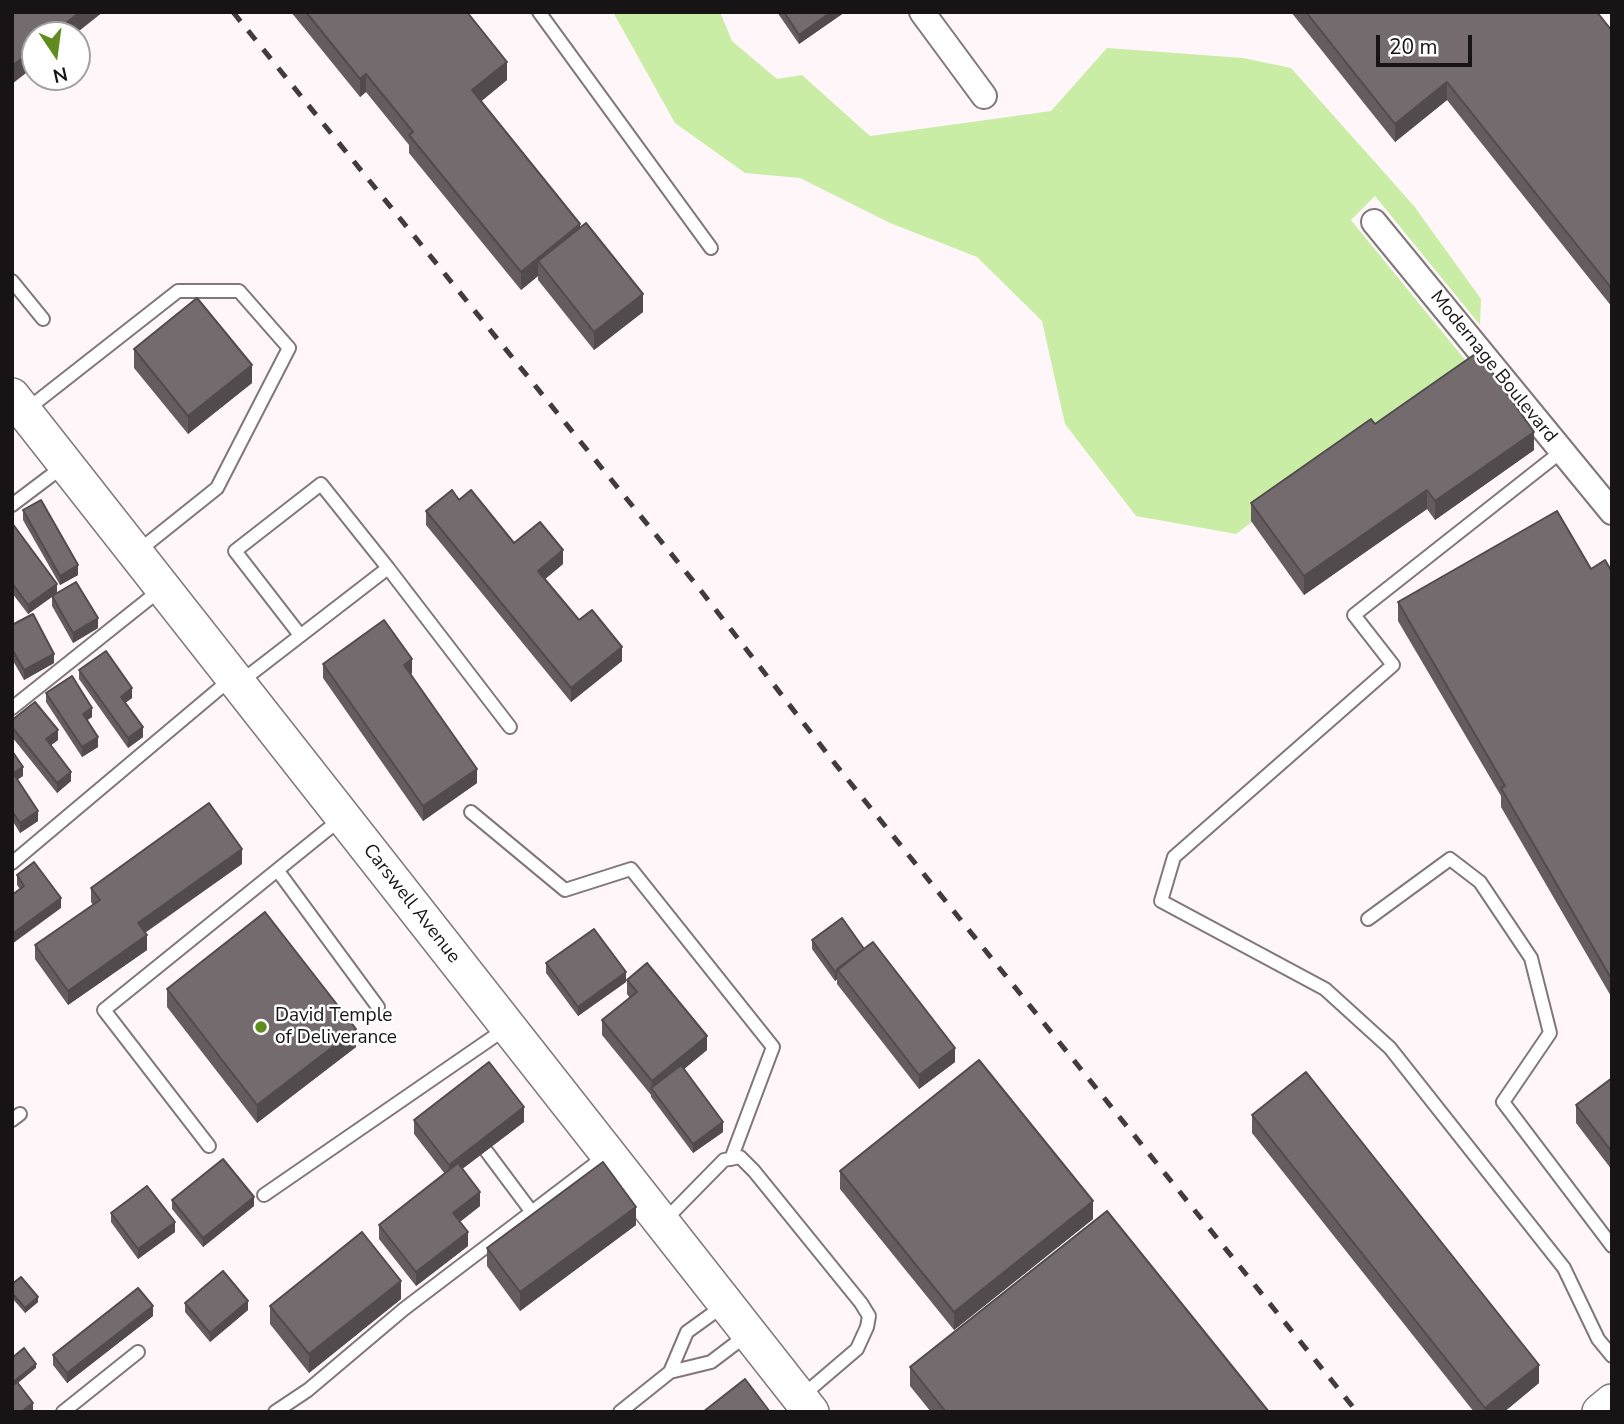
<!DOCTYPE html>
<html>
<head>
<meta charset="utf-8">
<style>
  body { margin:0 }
  #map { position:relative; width:1624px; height:1424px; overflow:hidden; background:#fff6fa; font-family:"Nunito Sans",sans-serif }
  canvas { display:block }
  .frame { position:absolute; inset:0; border:14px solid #181416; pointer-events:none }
  .north { position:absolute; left:21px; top:21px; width:70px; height:70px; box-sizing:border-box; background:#fff; border:2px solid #a3a1a2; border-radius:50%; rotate:167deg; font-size:19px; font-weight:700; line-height:28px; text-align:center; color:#181416 }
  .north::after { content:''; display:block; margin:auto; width:24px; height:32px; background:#5f8c1d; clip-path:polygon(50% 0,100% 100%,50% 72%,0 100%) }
  .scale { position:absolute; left:1376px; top:35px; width:96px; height:32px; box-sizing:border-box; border:4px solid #181416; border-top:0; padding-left:9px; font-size:21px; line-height:24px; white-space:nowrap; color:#181416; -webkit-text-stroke:5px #fff; paint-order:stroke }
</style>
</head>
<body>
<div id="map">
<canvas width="1624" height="1424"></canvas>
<div class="frame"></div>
<div class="north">N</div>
<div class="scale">20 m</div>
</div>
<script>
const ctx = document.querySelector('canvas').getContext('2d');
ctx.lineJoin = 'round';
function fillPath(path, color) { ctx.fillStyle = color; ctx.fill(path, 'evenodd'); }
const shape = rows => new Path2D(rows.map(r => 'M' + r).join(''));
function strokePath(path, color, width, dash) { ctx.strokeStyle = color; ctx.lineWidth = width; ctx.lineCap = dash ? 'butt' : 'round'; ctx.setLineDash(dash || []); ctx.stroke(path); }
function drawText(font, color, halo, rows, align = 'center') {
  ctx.font = font + ' "Nunito Sans",sans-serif'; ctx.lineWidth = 5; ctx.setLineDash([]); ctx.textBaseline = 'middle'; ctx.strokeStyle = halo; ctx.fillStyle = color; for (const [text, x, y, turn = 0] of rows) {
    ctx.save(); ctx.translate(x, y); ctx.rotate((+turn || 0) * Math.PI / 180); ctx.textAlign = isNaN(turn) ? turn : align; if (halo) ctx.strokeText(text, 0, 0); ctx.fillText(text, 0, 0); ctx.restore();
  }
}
fillPath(shape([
  [613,12,720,12,732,41,777,79,802,75,870,136,1051,111,1107,48,1243,58,1291,68,1414,206,1481,299,1480,325,1375,196,1351,220,1466,361,1236,534,1136,516,1065,424,1042,321,977,257,890,223,800,178,745,173,675,123]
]), '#c9eda5');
const lane = shape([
  [539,12,711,248],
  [12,281,43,319],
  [25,411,178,291,239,291,289,348,217,488,137,552],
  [1562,451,1354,615,1393,665,1174,857,1161,901,1325,989,1390,1048,1564,1268,1598,1339,1612,1356],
  [12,505,65,465],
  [300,635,235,551,321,484,388,568],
  [239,683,388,568,510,727],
  [12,708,160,590],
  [471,812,565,890,631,869,773,1047,731,1159],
  [12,863,232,678],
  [278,871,378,1007],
  [1368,919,1450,859,1480,882,1531,958,1550,1033,1503,1102,1612,1246],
  [12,1120,20,1114],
  [209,1146,104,1010,343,817],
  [487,1152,531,1211],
  [264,1195,505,1029],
  [665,1220,724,1160,740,1157,754,1171,861,1303,869,1316,867,1327,857,1349,802,1396],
  [723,1306,687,1332,670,1372,711,1362,748,1334],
  [63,1412,138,1352],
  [275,1412,308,1390,404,1309,608,1154],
  [620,1412,670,1372]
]);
const street = shape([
  [922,12,984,96],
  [1374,222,1612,512]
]);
const secondary = shape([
  [12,396,811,1412],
  [1600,1412,1612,1402]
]);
strokePath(lane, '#81777b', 16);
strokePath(street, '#81777b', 28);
strokePath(secondary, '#81777b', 38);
strokePath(lane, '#fff', 12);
strokePath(street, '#fff', 24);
strokePath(secondary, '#fff', 35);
strokePath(shape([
  [233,12,698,587,836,765,1357,1412]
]), '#403b3e', 5, [12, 12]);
fillPath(shape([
  [291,12,468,12,507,80,481,101,580,228,643,312,594,350,538,280,538,276,521,290,409,153,409,145,366,92,360,97],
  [777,12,845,12,799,44],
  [1291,12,1597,12,1612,31,1612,307,1447,100,1395,142],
  [134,349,252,383,188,434,134,368],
  [1375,424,1534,450,1435,520,1427,509,1304,595,1251,521,1251,503],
  [459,500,514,543,563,564,545,579,579,620,622,661,571,702,426,525,426,511],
  [23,510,78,575,60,585,23,520],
  [12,523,57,593,98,628,73,643,52,606,52,597,28,614,12,593],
  [1591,569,1612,572,1612,998,1501,807,1501,796,1398,621,1398,602],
  [12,625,54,663,24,680,12,659],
  [323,664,412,673,410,675,477,783,423,821,323,678],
  [79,670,132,698,125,703,143,737,128,748,79,679],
  [46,693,92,717,87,720,98,747,82,757,46,702],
  [12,720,58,740,51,745,71,781,57,793,12,737],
  [12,751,23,776,17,780,38,821,20,833,12,820],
  [242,864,145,933,147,950,68,1005,35,959,35,945,93,905,91,902,91,888],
  [17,875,61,908,20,889,17,885],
  [812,940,864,949,955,1062,919,1089,837,984,837,979,835,981,812,949],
  [546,963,626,982,578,1016,546,973],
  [627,980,707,1050,684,1069,723,1132,693,1153,651,1097,651,1095,602,1035,602,1020,630,998,627,994],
  [167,989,356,1047,257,1123,167,1007],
  [1612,1078,1612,1170,1576,1123,1576,1105],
  [1252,1115,1539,1383,1504,1412,1474,1412,1252,1133],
  [414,1120,524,1122,462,1169,480,1206,460,1222,468,1246,416,1286,379,1239,379,1225,445,1174,414,1134],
  [840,1171,1093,1219,954,1330,840,1189],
  [172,1200,254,1206,203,1247,172,1209],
  [111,1213,175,1232,138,1259,111,1222],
  [636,1225,520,1311,487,1266,487,1248],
  [12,1284,38,1302,25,1313,12,1298],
  [401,1299,309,1373,270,1324,270,1306],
  [185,1303,248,1310,210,1342,185,1312],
  [153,1316,67,1383,53,1365,53,1355],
  [910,1367,1269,1412,931,1412,910,1386]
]), '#645c5f');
fillPath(shape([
  [80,12,103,12,74,35,51,35],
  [831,12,845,12,799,44,799,35],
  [35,48,35,66,12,84,12,66],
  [507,62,507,80,472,109,472,90],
  [366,74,366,92,360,97,360,79],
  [1447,82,1447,100,1395,142,1395,124],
  [580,224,580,242,538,261,538,276,521,290,521,272],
  [643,294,643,312,594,350,594,332],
  [252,365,252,383,188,434,188,416],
  [1534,432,1534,450,1435,520,1435,501],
  [1427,490,1427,509,1304,595,1304,576],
  [563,550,563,564,538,585,538,571],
  [78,565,78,575,60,585,60,576],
  [57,584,57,593,28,614,28,605],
  [98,618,98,628,73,643,73,633],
  [622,647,622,661,571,702,571,688],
  [54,654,54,663,24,680,24,670],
  [412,659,412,673,404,679,404,665],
  [132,688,132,698,121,706,121,697],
  [92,708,92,717,83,723,83,714],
  [143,727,143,737,128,748,128,738],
  [58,730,58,740,46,749,46,739],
  [98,737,98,747,82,757,82,747],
  [23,767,23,776,13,782,13,773],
  [477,769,477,783,423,821,423,806],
  [71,772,71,781,57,793,57,783],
  [38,811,38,821,20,833,20,823],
  [242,849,242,864,138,937,138,923],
  [61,898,61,908,12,944,12,934],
  [147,935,147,950,68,1005,68,991],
  [837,970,837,979,835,981,835,972],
  [626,972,626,982,578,1016,578,1007],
  [356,1029,356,1047,257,1123,257,1105],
  [707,1036,707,1050,655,1093,652,1088,652,1081],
  [955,1048,955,1062,919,1089,919,1075],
  [524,1107,524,1122,449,1179,449,1165],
  [723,1122,723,1132,693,1153,693,1144],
  [480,1192,480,1206,453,1227,453,1213],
  [254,1197,254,1206,203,1247,203,1238],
  [1093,1201,1093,1219,954,1330,954,1312],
  [636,1207,636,1225,520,1311,520,1292],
  [175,1222,175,1232,138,1259,138,1249],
  [468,1232,468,1246,416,1286,416,1272],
  [401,1281,401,1299,309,1373,309,1354],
  [38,1297,38,1302,25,1313,25,1308],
  [248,1301,248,1310,210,1342,210,1333],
  [153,1306,153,1316,67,1383,67,1373],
  [36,1364,36,1368,12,1388,12,1383],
  [1539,1365,1539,1383,1504,1412,1485,1412,1485,1408],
  [33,1403,33,1412,21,1412]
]), '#514b4d');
const building = shape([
  [12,12,80,12,51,35,35,35,35,48,12,66,12,12],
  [306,12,467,12,507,62,472,90,580,224,521,272,409,135,413,132,366,74,360,79,306,12],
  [784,12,831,12,799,35,784,12],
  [1306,12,1597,12,1612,31,1612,289,1447,82,1395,124,1306,12],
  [586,223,643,294,594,332,538,261,586,223],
  [197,298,252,365,188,416,134,349,197,298],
  [1478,352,1534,432,1435,501,1427,490,1304,576,1251,503,1371,419,1375,424,1478,352],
  [452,490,459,500,471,490,514,543,540,522,563,550,538,571,579,620,592,610,622,647,571,688,426,511,452,490],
  [41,500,78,565,60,576,23,510,41,500],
  [1557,511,1591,569,1605,560,1612,572,1612,980,1501,788,1505,786,1398,602,1557,511],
  [12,523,57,584,28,605,12,583,12,523],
  [76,582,98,618,73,633,52,596,76,582],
  [33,614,54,654,24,670,12,649,12,625,33,614],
  [384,620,412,659,404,665,477,769,423,806,323,664,384,620],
  [106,651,132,688,121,697,143,727,128,738,79,670,106,651],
  [72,676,92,708,83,714,98,737,82,747,46,693,72,676],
  [35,702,58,730,46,739,71,772,57,783,12,727,12,720,35,702],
  [12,751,23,767,13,773,38,811,20,823,12,811,12,751],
  [209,803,242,849,138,923,147,935,68,991,35,945,100,900,91,888,209,803],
  [34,862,61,898,12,934,12,895,24,886,17,875,34,862],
  [265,912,356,1029,257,1105,167,989,265,912],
  [842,918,864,949,835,972,812,940,842,918],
  [594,929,626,972,578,1007,546,963,594,929],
  [873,942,955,1048,919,1075,837,969,873,942],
  [647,963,707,1036,652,1081,602,1020,637,992,627,980,647,963],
  [979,1060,1093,1201,954,1312,840,1171,979,1060],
  [489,1062,524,1107,449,1165,414,1120,489,1062],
  [681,1065,723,1122,693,1144,651,1088,681,1065],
  [1306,1072,1539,1365,1485,1408,1252,1115,1306,1072],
  [1612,1078,1612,1152,1576,1105,1612,1078],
  [223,1159,254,1197,203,1238,172,1200,223,1159],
  [603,1162,636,1207,520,1292,487,1248,603,1162],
  [458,1163,480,1192,453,1213,468,1232,416,1272,379,1225,458,1163],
  [147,1186,175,1222,138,1249,111,1213,147,1186],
  [1107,1211,1269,1412,946,1412,910,1367,1107,1211],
  [362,1232,401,1281,309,1354,270,1306,362,1232],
  [223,1271,248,1301,210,1333,185,1303,223,1271],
  [21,1277,38,1297,25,1308,12,1293,12,1284,21,1277],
  [138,1288,153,1306,67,1373,53,1355,138,1288],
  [24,1348,36,1364,12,1383,12,1358,24,1348],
  [745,1379,770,1412,703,1412,745,1379],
  [17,1382,33,1403,21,1412,12,1412,12,1386,17,1382]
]);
fillPath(building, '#746b6e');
strokePath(building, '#514b4d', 2);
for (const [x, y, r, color] of [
  [261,1027,7,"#5f8c1d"]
]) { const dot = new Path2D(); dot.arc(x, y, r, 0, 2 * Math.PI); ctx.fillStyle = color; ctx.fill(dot); strokePath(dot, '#fff', 2.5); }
drawText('19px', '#181416', '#fff', [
  ["Modernage Boulevard",1493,367,51],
  ["Carswell Avenue",411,904,52]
]);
drawText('19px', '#181416', '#fff', [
  ["David Temple",275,1016],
  ["of Deliverance",275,1038]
], 'left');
</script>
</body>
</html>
